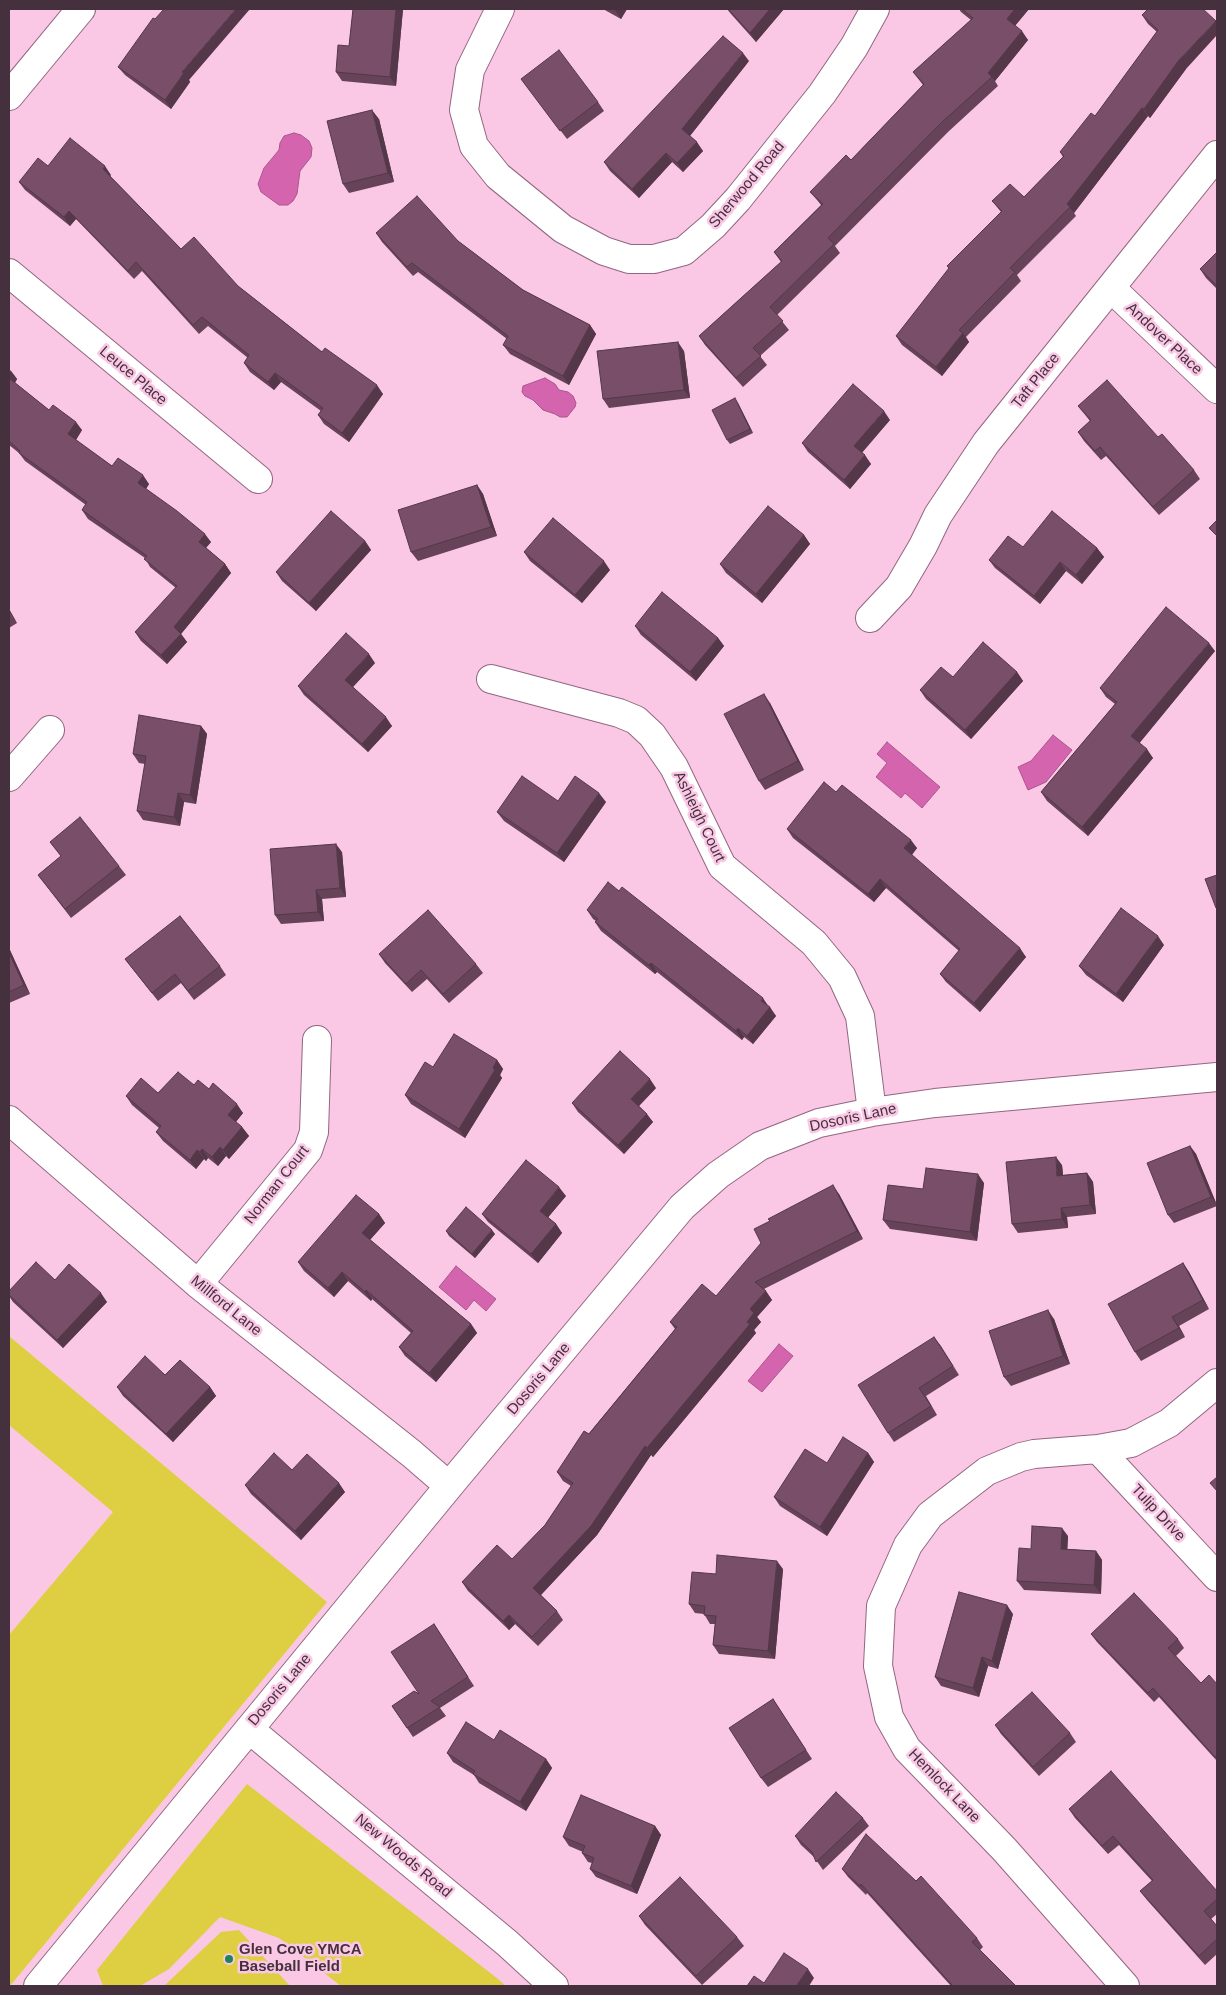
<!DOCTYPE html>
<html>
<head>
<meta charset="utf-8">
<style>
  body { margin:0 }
  #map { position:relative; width:1226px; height:1995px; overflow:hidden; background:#fac8e5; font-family:Helvetica,sans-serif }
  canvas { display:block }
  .frame { position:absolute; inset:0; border:10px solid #45313d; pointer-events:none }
</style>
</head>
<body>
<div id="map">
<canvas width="1226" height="1995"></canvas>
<div class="frame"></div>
</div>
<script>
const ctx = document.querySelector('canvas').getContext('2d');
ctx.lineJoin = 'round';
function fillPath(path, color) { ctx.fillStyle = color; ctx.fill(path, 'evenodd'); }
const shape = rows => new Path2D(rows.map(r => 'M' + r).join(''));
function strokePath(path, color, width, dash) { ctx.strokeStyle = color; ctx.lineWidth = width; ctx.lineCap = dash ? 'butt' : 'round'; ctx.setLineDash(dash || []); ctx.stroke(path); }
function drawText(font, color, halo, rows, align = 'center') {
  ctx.font = font + ' Helvetica,sans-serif'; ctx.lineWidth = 5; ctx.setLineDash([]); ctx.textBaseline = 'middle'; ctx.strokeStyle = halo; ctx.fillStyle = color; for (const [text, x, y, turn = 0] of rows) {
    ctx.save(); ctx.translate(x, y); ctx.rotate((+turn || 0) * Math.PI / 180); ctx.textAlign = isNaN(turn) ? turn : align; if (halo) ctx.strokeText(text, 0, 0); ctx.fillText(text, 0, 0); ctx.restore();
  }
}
fillPath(shape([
  [9,1336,327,1602,10,1986,9,1635,113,1512,9,1425],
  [247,1784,498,1979,506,1986,341,1986,279,1938,220,1917,169,1969,140,1986,103,1986,97,1970],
  [239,1930,290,1986,164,1986,221,1932]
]), '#dece41');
const water = shape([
  [294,133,301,135,309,141,312,148,311,157,300,171,297,194,293,201,288,205,279,205,261,192,258,184,264,168,279,150,280,143,284,136,294,133],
  [545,378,555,384,559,390,568,392,573,396,576,403,575,407,567,417,560,417,555,414,543,410,533,400,525,396,522,392,523,386,545,378],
  [1053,735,1072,750,1046,782,1028,790,1018,767,1031,761,1053,735],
  [887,742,940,787,922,808,905,793,901,798,876,777,887,763,877,754,887,742],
  [456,1266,496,1299,486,1311,474,1300,466,1310,439,1287,456,1266],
  [779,1344,793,1356,762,1392,748,1381,779,1344]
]);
fillPath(water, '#d564ae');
strokePath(water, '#aa558c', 1);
const minor = shape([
  [500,9,470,70,464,110,474,146,498,176,563,229,604,251,629,259,654,259,684,251,713,226,738,199,822,94,854,47,875,9],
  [9,96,81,9],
  [9,273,258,479],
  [1111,288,1217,389],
  [870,618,899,587,923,546,938,515,986,443,1217,155],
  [491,679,619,713,636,720,652,735,674,767,722,866,814,943,842,977,860,1016,872,1112],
  [9,777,50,730],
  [9,1120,198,1284,412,1454,449,1486],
  [198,1284,308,1150,314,1132,317,1040],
  [1098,1449,1217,1577],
  [249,1729,507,1943,554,1986],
  [38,1986,449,1486,682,1207,718,1175,760,1146,819,1123,872,1112,935,1103,1217,1077],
  [1125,1986,1004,1849,907,1749,889,1717,878,1666,881,1606,908,1545,930,1515,987,1471,1021,1457,1034,1454,1098,1449,1131,1443,1169,1423,1217,1383]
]);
strokePath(minor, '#926680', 30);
strokePath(minor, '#fff', 28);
fillPath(shape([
  [353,9,403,9,396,86,342,81,336,72,349,46],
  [603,9,627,9,621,19],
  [727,9,784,9,756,42,731,14],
  [959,9,1029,9,1015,26,1028,40,995,81,998,86,948,132,835,246,840,253,777,315,789,330,760,356,767,365,743,387,705,345,699,336,781,262,774,252,821,205,817,200,810,192,851,160,923,85,913,72,971,20,961,12],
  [1148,9,1186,69,1150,118,1148,116,1074,213,1076,216,1017,275,1021,281,966,337,969,342,942,376,902,345,896,336,949,269,947,266,1001,212,992,201,1024,197,1063,157,1060,152,1095,116,1157,32,1148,24,1142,15],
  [749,61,690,136,703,151,683,172,672,162,639,198,610,171,604,162],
  [118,67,189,80,190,82,171,109,125,75],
  [521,79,598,102,604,111,567,139],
  [379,119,394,182,349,193,343,184],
  [48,166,111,175,110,176,181,249,238,286,322,352,383,394,349,442,324,424,318,415,321,411,281,382,274,390,250,372,244,363,248,358,208,326,199,334,142,271,134,279,76,219,70,226,25,190,19,182],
  [376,233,458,241,523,290,590,325,596,334,569,385,510,354,503,345,507,339,418,272,413,276,382,242],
  [1217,252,1217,289,1206,278,1200,269],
  [684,351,690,398,609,408,603,399],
  [9,369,11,371,17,379,15,383,49,410,82,430,76,440,112,466,149,484,146,489,211,542,206,548,225,564,231,573,181,634,187,642,167,664,141,641,135,632,176,588,150,567,145,558,88,519,82,510,86,505,25,461,19,453,9,445],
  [738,403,753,433,730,444,727,440],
  [1078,406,1158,437,1194,470,1200,479,1159,515,1106,456,1101,460,1084,441,1078,432,1090,421],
  [890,420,862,453,871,464,850,489,808,452,802,443],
  [477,485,483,494,497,536,418,561,411,552],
  [804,535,810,544,762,603,726,573,720,564],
  [365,541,371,550,316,611,282,581,276,572],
  [1023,547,1097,548,1104,557,1082,584,1066,571,1040,604,995,568,989,560],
  [524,552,610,570,582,603,530,561],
  [9,609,17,623,9,628],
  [635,626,718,638,724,646,696,681,641,635],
  [1215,651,1139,743,1153,758,1088,836,1047,801,1041,792,1115,704,1106,697,1100,688],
  [375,663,353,687,392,726,368,752,304,695,298,686],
  [1017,672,1023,681,971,739,926,699,920,690,953,677],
  [770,703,804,770,765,790,759,781],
  [201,726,207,734,196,804,184,802,180,826,143,820,137,811,145,764,139,763,133,754],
  [836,792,917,848,912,855,1026,957,980,1012,946,982,940,974,959,951,886,888,874,902,793,838,787,829],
  [558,801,606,802,564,862,504,821,497,812],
  [50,842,119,866,126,875,71,918,38,875,61,856],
  [342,852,346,897,322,899,324,921,281,924,275,915],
  [587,910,769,1007,776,1016,753,1044,744,1037,742,1040,657,972,655,974,601,931,595,922,596,921,593,919],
  [1164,945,1123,1002,1086,975,1079,966],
  [9,948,30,994,9,1003],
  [379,954,476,964,483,973,449,1003,427,979,412,992,385,963],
  [125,959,220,966,226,975,194,1000,181,983,158,1001],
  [497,1060,503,1069,500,1075,502,1078,465,1138,411,1104,405,1095,433,1067],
  [194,1085,209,1089,243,1113,236,1122,242,1127,249,1136,229,1159,226,1156,218,1166,208,1158,206,1161,204,1159,196,1169,163,1141,156,1132,159,1128,132,1105,126,1096,158,1093],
  [656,1088,639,1106,653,1122,624,1154,578,1112,572,1103],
  [1190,1146,1196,1154,1217,1206,1174,1223,1168,1215],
  [1062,1165,1063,1175,1087,1173,1093,1182,1096,1214,1067,1217,1068,1228,1018,1233,1012,1224],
  [984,1183,977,1241,890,1229,883,1220,923,1189],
  [839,1194,863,1239,764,1289,772,1300,757,1317,761,1322,754,1330,756,1333,653,1457,651,1455,597,1535,541,1595,557,1611,563,1620,538,1646,515,1624,509,1630,468,1591,462,1582,512,1559,545,1525,571,1486,563,1481,557,1472,675,1329,670,1322,716,1296],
  [566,1196,548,1217,556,1224,562,1233,538,1263,488,1222,482,1214],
  [379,1214,385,1223,370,1240,471,1324,477,1333,436,1382,405,1356,399,1347,411,1333,372,1299,371,1301,348,1281,334,1297,304,1271,298,1262],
  [446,1231,495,1234,475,1258,449,1236],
  [1183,1263,1189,1272,1209,1309,1179,1326,1185,1337,1141,1361,1135,1352],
  [55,1280,107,1302,63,1348,13,1302,9,1296,9,1291],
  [1054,1319,1070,1364,1011,1386,1004,1377],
  [934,1337,959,1375,926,1396,937,1415,894,1442,888,1433],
  [165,1375,210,1387,216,1396,173,1442,123,1396,117,1387],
  [868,1453,874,1462,827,1536,780,1506,774,1497],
  [292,1470,345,1492,301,1540,251,1494,245,1485],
  [1068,1536,1067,1549,1096,1551,1102,1560,1101,1594,1024,1590,1017,1581,1031,1549],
  [783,1569,775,1659,719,1654,713,1645,715,1624,710,1624,704,1614,695,1613,689,1604,716,1574],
  [1013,1614,998,1669,988,1666,979,1697,941,1686,935,1677],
  [434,1624,474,1686,440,1708,446,1716,413,1737,392,1706,419,1694],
  [1091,1634,1178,1639,1184,1648,1176,1656,1201,1683,1217,1684,1217,1761,1159,1697,1154,1702,1097,1642],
  [773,1699,812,1759,768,1787,761,1778],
  [995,1725,1070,1733,1076,1742,1039,1776,1001,1734],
  [494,1740,546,1759,552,1768,526,1811,479,1783,474,1775,453,1762,447,1753],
  [1069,1809,1217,1891,1217,1914,1211,1919,1217,1926,1217,1954,1205,1965,1147,1900,1140,1891,1152,1881,1119,1845,1108,1854,1075,1818],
  [863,1818,869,1826,823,1870,814,1857,801,1845,795,1836],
  [655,1826,661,1835,637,1894,596,1877,590,1869,592,1863,588,1862,582,1853,583,1852,569,1846,563,1837],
  [842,1869,977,1938,983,1947,980,1950,1016,1986,951,1986,867,1893,866,1895,848,1877],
  [639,1916,737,1937,744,1946,702,1985,645,1925]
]), '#674359');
fillPath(shape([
  [236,9,250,9,189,80,190,82,171,109,165,100,182,72],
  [396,9,403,9,396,86,390,77],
  [616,9,627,9,621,19,615,10],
  [770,9,784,9,756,42,750,33],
  [1015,9,1029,9,1013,28,1007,19],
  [1216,21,1217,23,1217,35,1186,69,1150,118,1144,109,1179,60],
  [1022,31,1028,40,995,81,988,73],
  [743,53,749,61,689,137,682,129],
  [1142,108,1148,116,1074,213,1067,204],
  [372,110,379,119,394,182,388,173],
  [697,142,703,151,683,172,677,163],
  [666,153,672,162,639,198,632,189],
  [105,166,111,175,109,177,103,169],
  [69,211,76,219,70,226,64,217],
  [590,325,596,334,569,385,563,376],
  [963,333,969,342,942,376,936,367],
  [678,342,684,351,690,398,684,390],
  [11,371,17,379,13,385,9,379,9,374],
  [275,373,281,382,274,390,268,382],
  [377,385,383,394,349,442,342,433],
  [735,398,738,403,753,433,750,429],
  [884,411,890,420,860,454,854,446],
  [76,422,82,430,74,443,68,434],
  [865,455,871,464,850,489,844,480],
  [143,475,149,484,144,492,138,483],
  [477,485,483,494,497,536,491,527],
  [205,534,211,542,204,550,199,542],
  [804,535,810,544,762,603,756,594],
  [365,541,371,550,316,611,309,603],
  [1097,548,1104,557,1082,584,1076,575],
  [604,561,610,570,582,603,575,595],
  [1060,562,1066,571,1040,604,1034,596],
  [225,564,231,573,181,634,187,642,167,664,161,655,174,627],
  [9,609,17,623,9,611],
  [718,638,724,646,696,681,690,672],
  [1209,643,1215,651,1138,745,1131,736],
  [369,654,375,663,351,689,345,680],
  [1017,672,1023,681,971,739,965,730],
  [764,694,770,703,804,770,798,761],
  [386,717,392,726,368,752,362,744],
  [201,726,207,734,196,804,190,795],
  [1147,749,1153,758,1088,836,1082,827],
  [178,793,184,802,180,826,174,817],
  [599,793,606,802,564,862,557,853],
  [911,840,917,848,910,857,904,848],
  [336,844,342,852,346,897,340,888],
  [880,879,886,888,874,902,868,894],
  [316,890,322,899,324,921,318,912],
  [1158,936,1164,945,1123,1002,1116,994],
  [9,948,30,994,24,985,9,953],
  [1020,948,1026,957,980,1012,974,1003],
  [651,963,657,972,655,974,649,965],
  [763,998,769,1007,761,1001],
  [770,1007,776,1016,753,1044,747,1036],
  [738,1028,744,1037,742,1040,736,1031],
  [497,1060,503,1069,500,1075,502,1078,465,1138,459,1129],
  [650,1079,656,1088,637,1108,631,1099],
  [237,1104,243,1113,234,1124,228,1115],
  [647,1114,653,1122,624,1154,618,1145],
  [242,1127,249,1136,229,1159,223,1150],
  [1190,1146,1196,1154,1217,1205,1211,1197],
  [220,1147,226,1156,218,1166,212,1157],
  [202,1149,208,1158,206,1161,200,1152],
  [197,1150,204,1159,196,1169,190,1160],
  [1056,1157,1062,1165,1064,1185,1057,1176],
  [1087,1173,1093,1182,1096,1214,1090,1205],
  [978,1174,984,1183,977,1241,970,1232],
  [833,1185,839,1194,863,1239,857,1231],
  [559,1187,566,1196,546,1220,540,1211],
  [1061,1208,1067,1217,1068,1228,1062,1219],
  [379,1214,385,1223,368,1242,362,1233],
  [556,1224,562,1233,538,1263,531,1254],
  [492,1230,495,1234,475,1258,472,1254],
  [1183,1263,1189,1272,1209,1309,1203,1300],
  [342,1272,348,1281,334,1297,328,1288],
  [366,1290,372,1299,371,1301,365,1292],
  [766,1291,772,1300,757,1317,761,1322,754,1330,756,1333,653,1457,647,1448,747,1322,750,1309],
  [101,1293,107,1302,63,1348,57,1340],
  [1048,1310,1054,1319,1070,1364,1063,1356],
  [1172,1317,1179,1326,1185,1337,1179,1328],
  [471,1324,477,1333,436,1382,429,1373],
  [934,1337,941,1346,959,1375,953,1366],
  [210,1387,216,1396,173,1442,166,1434],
  [645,1446,651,1455,597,1535,539,1597,533,1588],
  [868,1453,874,1462,827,1536,820,1527],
  [339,1483,345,1492,301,1540,295,1531],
  [1062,1528,1068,1536,1067,1558,1061,1549],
  [1096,1551,1102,1560,1101,1594,1094,1585],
  [777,1561,783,1569,775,1659,768,1651],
  [1007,1605,1013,1614,998,1669,992,1661],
  [509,1615,515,1624,509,1630,503,1621],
  [982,1657,988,1666,979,1697,973,1688],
  [546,1759,552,1768,526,1811,520,1802],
  [655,1826,661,1835,637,1894,631,1886],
  [808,1969,814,1978,809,1986,796,1986]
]), '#543749');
const building = shape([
  [164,9,236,9,182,72,184,73,165,100,118,67,153,18,155,19,164,9],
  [353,9,396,9,390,77,336,72,338,45,349,46,353,9],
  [728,9,770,9,750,33,728,9],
  [962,9,1015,9,1007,19,1022,31,988,73,992,77,941,123,828,238,834,244,770,307,783,321,753,348,761,356,736,378,699,336,782,261,774,252,823,204,810,192,846,155,851,160,924,84,913,72,973,18,962,9],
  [1148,9,1203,9,1216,21,1179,60,1144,109,1142,108,1067,204,1070,207,1010,268,1015,272,959,330,963,333,936,367,896,336,949,268,947,266,1002,211,992,201,1010,184,1024,197,1064,156,1060,152,1091,113,1095,116,1158,30,1142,15,1148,9],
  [723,36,743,53,682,129,697,142,677,163,666,153,632,189,604,162,723,36],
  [559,50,598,102,560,131,521,79,559,50],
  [372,110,388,173,343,184,327,121,372,110],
  [70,138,105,166,103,169,181,249,194,237,238,286,322,352,325,348,377,385,342,433,318,415,323,408,275,373,268,382,244,363,249,355,202,317,193,325,136,262,128,271,69,211,64,217,19,182,38,158,48,166,70,138],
  [417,196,458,241,523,290,590,325,563,376,503,345,508,336,412,263,407,267,376,233,417,196],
  [1217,252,1217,286,1200,269,1217,252],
  [678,342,684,390,603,399,597,351,678,342],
  [9,378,49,410,53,405,76,422,68,434,112,466,118,458,143,475,138,483,177,511,205,534,199,542,225,564,174,627,181,634,161,655,135,632,177,586,144,559,147,556,82,510,87,502,19,453,20,451,9,441,9,378],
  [1107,380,1158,437,1162,434,1194,470,1153,507,1100,447,1095,451,1078,432,1091,420,1078,406,1107,380],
  [853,384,884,411,854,446,865,455,844,480,802,443,853,384],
  [735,398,750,429,727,440,712,410,735,398],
  [477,485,491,527,411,552,398,510,477,485],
  [768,506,804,535,756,594,720,564,768,506],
  [331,511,365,541,309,603,276,572,331,511],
  [1052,511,1097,548,1076,575,1060,562,1034,596,989,560,1008,536,1023,547,1052,511],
  [553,518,604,561,575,595,524,552,553,518],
  [1217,520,1217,536,1209,528,1217,520],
  [662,592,718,638,690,672,635,626,662,592],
  [1166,607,1209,643,1131,736,1147,749,1082,827,1041,792,1117,702,1100,688,1166,607],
  [346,633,369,654,345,680,386,717,362,744,298,686,346,633],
  [983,642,1017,672,965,730,920,690,941,667,953,677,983,642],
  [764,694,798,761,759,781,724,714,764,694],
  [139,715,201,726,190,795,178,793,174,817,137,811,146,756,133,754,139,715],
  [522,776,558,801,575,776,599,793,557,853,497,812,522,776],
  [824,782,836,792,842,785,911,840,904,848,1020,948,974,1003,940,974,960,949,880,879,868,894,787,829,824,782],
  [80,817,119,866,65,909,38,875,61,856,50,842,80,817],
  [336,844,340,888,316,890,318,912,275,915,270,849,336,844],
  [1217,875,1217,907,1216,908,1205,879,1217,875],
  [608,882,619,891,622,887,763,998,761,1001,770,1007,747,1036,738,1028,736,1031,651,963,649,965,595,922,598,919,587,910,608,882],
  [1121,908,1158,936,1116,994,1079,966,1121,908],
  [428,910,476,964,443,994,421,970,406,984,379,954,428,910],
  [180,916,220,966,188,991,175,974,152,993,125,959,180,916],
  [9,953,24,985,9,992,9,953],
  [454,1034,497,1060,493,1068,495,1070,459,1129,405,1095,425,1062,433,1067,454,1034],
  [620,1051,650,1079,631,1099,647,1114,618,1145,572,1103,620,1051],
  [178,1072,194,1085,198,1080,209,1089,213,1083,237,1104,228,1115,242,1127,223,1150,220,1147,212,1157,202,1149,200,1152,197,1150,190,1160,156,1132,161,1126,126,1096,141,1078,158,1093,178,1072],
  [1190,1146,1211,1197,1168,1215,1147,1163,1190,1146],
  [1056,1157,1057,1176,1087,1173,1090,1205,1061,1208,1062,1219,1012,1224,1006,1162,1056,1157],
  [526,1160,559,1187,540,1211,556,1224,531,1254,482,1214,526,1160],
  [926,1168,978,1174,970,1232,883,1220,888,1185,923,1189,926,1168],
  [833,1185,857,1231,755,1282,766,1291,750,1309,754,1313,747,1322,750,1324,647,1448,645,1446,591,1526,533,1588,557,1611,532,1637,509,1615,503,1621,462,1582,497,1545,512,1559,545,1525,573,1483,557,1472,584,1431,589,1434,677,1327,670,1322,702,1284,716,1296,761,1243,754,1229,770,1221,768,1219,833,1185],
  [356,1195,379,1214,362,1233,471,1324,429,1373,399,1347,413,1331,366,1290,365,1292,342,1272,328,1288,298,1262,356,1195],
  [466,1207,492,1230,472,1254,446,1231,466,1207],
  [36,1262,55,1280,69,1264,101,1293,57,1340,9,1295,9,1291,36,1262],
  [1183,1263,1203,1300,1172,1317,1179,1328,1135,1352,1108,1304,1183,1263],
  [1048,1310,1063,1356,1004,1377,989,1331,1048,1310],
  [934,1337,953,1366,919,1388,931,1406,888,1433,858,1385,934,1337],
  [145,1356,165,1375,180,1360,210,1387,166,1434,117,1387,145,1356],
  [843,1437,868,1453,820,1527,774,1497,805,1449,827,1463,843,1437],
  [274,1453,292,1470,307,1454,339,1483,295,1531,245,1485,274,1453],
  [1217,1477,1217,1491,1210,1483,1217,1477],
  [1032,1526,1062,1528,1061,1549,1096,1551,1094,1585,1017,1581,1019,1548,1031,1549,1032,1526],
  [717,1555,777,1561,768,1651,713,1645,716,1616,704,1615,705,1606,689,1604,692,1572,716,1574,717,1555],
  [959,1592,1007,1605,992,1661,982,1657,973,1688,935,1677,959,1592],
  [1134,1593,1178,1639,1168,1648,1201,1683,1209,1675,1217,1684,1217,1755,1215,1757,1153,1688,1148,1693,1091,1634,1134,1593],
  [434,1624,468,1677,431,1701,440,1707,407,1728,392,1706,414,1691,419,1694,391,1652,434,1624],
  [1032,1692,1070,1733,1033,1767,995,1725,1032,1692],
  [773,1699,806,1750,761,1778,729,1728,773,1699],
  [466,1722,494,1740,500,1730,546,1759,520,1802,473,1774,475,1771,447,1753,466,1722],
  [1111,1771,1217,1891,1217,1899,1204,1911,1217,1926,1217,1939,1199,1956,1140,1891,1153,1880,1113,1836,1102,1846,1069,1809,1111,1771],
  [836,1792,863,1818,816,1862,812,1852,795,1836,836,1792],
  [581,1795,655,1826,631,1886,590,1869,594,1858,582,1853,585,1846,563,1837,581,1795],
  [866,1834,916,1881,921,1876,977,1938,972,1942,1016,1986,953,1986,861,1884,860,1886,842,1869,866,1834],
  [680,1877,737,1937,696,1976,639,1916,680,1877],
  [784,1953,808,1969,796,1986,747,1986,754,1976,764,1983,784,1953]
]);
fillPath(building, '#784e68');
strokePath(building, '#543749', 1);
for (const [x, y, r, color] of [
  [229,1959,5,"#1d835d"]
]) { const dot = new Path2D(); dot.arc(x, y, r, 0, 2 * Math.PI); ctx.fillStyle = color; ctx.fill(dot); strokePath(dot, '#fac8e5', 2); }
drawText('15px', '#45313d', '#fac8e5', [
  ["Sherwood Road",747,185,-50],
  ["Andover Place",1164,339,43],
  ["Leuce Place",133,376,40],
  ["Taft Place",1036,381,-51],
  ["Ashleigh Court",699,817,64],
  ["Dosoris Lane",853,1118,-12],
  ["Norman Court",277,1185,-52],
  ["Millford Lane",226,1306,39],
  ["Dosoris Lane",539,1379,-50],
  ["Tulip Drive",1158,1513,47],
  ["Dosoris Lane",280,1690,-50],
  ["Hemlock Lane",944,1786,46],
  ["New Woods Road",403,1856,40]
]);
drawText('bold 15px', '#45313d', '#fac8e5', [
  ["Glen Cove YMCA",239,1950],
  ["Baseball Field",239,1967]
], 'left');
</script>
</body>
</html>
